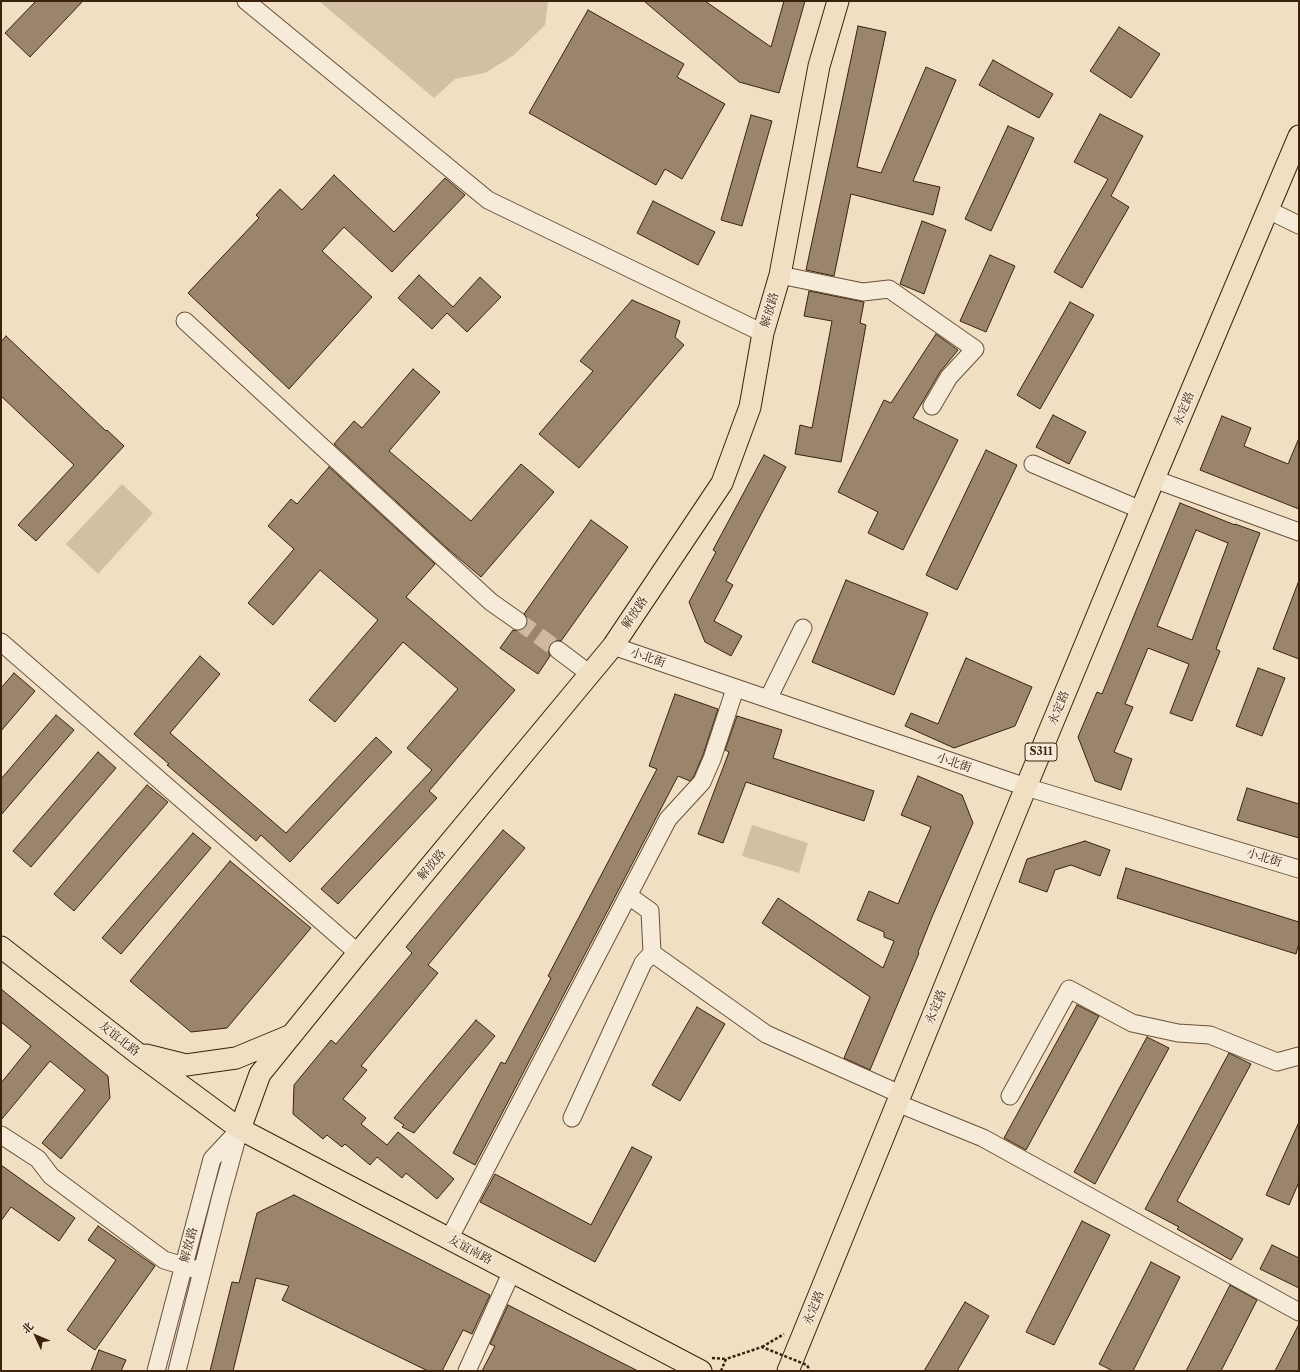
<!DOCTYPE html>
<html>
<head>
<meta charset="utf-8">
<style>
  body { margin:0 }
  #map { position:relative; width:1300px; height:1372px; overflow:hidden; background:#f1dfc4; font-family:"Libre Caslon Text","Noto Serif SC",serif }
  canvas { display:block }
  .frame { position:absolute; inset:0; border:2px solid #3b220a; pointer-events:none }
  .north { position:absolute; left:16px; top:1316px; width:40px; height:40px; -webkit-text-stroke:3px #f6ead9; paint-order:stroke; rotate:314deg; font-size:11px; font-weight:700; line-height:16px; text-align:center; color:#3b220a }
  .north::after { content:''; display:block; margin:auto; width:14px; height:18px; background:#3b220a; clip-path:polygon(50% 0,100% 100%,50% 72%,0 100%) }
</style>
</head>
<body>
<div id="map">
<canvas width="1300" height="1372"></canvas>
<div class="frame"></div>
<div class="north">北</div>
</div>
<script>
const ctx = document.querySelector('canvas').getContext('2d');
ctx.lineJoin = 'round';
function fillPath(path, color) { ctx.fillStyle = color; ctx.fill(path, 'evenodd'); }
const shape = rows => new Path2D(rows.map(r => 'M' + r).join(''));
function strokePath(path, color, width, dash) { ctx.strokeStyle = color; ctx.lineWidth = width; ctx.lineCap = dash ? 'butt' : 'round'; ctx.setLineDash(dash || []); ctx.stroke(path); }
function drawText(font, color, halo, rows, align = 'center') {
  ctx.font = font + ' "Libre Caslon Text","Noto Serif SC",serif'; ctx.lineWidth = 3; ctx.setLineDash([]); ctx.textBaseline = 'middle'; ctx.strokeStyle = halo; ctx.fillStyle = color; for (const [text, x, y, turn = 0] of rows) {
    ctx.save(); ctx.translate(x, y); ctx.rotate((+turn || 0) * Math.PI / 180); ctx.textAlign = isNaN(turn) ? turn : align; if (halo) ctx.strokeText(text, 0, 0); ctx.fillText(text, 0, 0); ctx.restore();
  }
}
fillPath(shape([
  [319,1,548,1,545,25,514,55,485,73,455,79,434,98],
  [122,484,153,513,98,574,66,544],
  [752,825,808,843,799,873,742,856]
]), '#d2bfa4');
const building = shape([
  [36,1,83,1,30,57,5,33,36,1],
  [644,1,705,1,771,47,784,1,805,1,779,93,739,82,644,1],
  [588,10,684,64,677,77,725,104,682,179,665,169,656,185,529,113,588,10],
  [858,26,886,32,857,167,881,173,926,67,956,80,913,181,940,187,933,215,851,194,834,276,806,270,858,26],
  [1119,27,1160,54,1131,98,1090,71,1119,27],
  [993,60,1053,94,1039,118,979,85,993,60],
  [1100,114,1143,136,1111,196,1129,207,1082,288,1054,272,1108,179,1074,162,1100,114],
  [751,115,772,121,742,226,721,220,751,115],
  [1008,126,1034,138,991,231,965,219,1008,126],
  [334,175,394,232,445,178,465,195,392,272,344,227,322,251,372,297,289,389,188,293,259,218,256,215,280,189,302,210,334,175],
  [653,201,715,232,698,265,637,233,653,201],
  [922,221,946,230,924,294,900,284,922,221],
  [990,255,1015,266,986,332,960,321,990,255],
  [419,275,453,307,480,277,501,297,467,332,447,313,432,329,398,298,419,275],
  [809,291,864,302,860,323,866,325,841,462,795,454,800,425,812,428,832,321,804,316,809,291],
  [632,300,680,321,675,337,684,345,579,468,539,434,593,371,580,361,632,300],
  [1070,302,1094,315,1040,409,1017,395,1070,302],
  [936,334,958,350,940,372,913,418,958,440,903,550,868,533,878,512,838,492,884,400,891,403,936,334],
  [6,336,106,431,107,430,124,446,36,541,18,525,74,465,1,396,1,342,6,336],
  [413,369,440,392,389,451,471,521,521,464,554,492,481,577,448,549,334,444,354,421,362,428,413,369],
  [1053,415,1086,432,1069,464,1036,447,1053,415],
  [1222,416,1251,428,1244,446,1288,464,1299,438,1299,509,1200,470,1222,416],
  [986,450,1017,465,957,590,926,575,986,450],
  [764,455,786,467,726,581,733,585,714,621,742,636,731,656,705,642,689,602,716,552,713,550,764,455],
  [329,467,435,564,406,597,515,690,429,791,437,798,338,904,321,889,432,770,407,748,458,689,403,642,335,722,309,700,378,620,320,570,273,625,248,603,294,549,268,526,291,499,297,504,329,467],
  [1180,503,1235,525,1235,524,1260,533,1216,649,1220,651,1192,721,1170,713,1189,664,1148,648,1125,704,1133,707,1114,752,1132,759,1121,790,1095,781,1078,737,1097,692,1102,694,1180,503],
  [1196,530,1228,543,1192,640,1157,626,1196,530],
  [591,520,628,547,561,641,554,641,550,644,548,649,550,656,538,674,500,648,513,630,518,631,522,630,526,626,528,622,527,617,524,614,591,520],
  [846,580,928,613,894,695,812,662,846,580],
  [1298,583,1299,583,1299,659,1273,649,1298,583],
  [200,656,220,674,170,733,286,833,376,737,392,752,290,862,261,835,256,841,167,765,169,764,134,734,200,656],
  [966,658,1032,687,1015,726,954,748,905,726,911,713,938,724,966,658],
  [1258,668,1285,678,1262,736,1236,726,1258,668],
  [14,673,35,691,1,731,1,688,14,673],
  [675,694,718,709,703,755,694,776,690,781,678,776,475,1165,453,1153,501,1062,505,1064,551,978,548,976,657,769,649,766,675,694],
  [56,715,74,730,1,815,1,779,56,715],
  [737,716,782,730,773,758,874,791,864,821,746,782,723,843,698,834,729,752,725,750,737,716],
  [98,752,116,768,31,867,13,851,98,752],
  [918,776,962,795,973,823,932,917,918,952,919,953,870,1070,844,1058,870,997,762,923,778,898,883,968,894,941,884,937,884,932,857,920,869,891,898,904,931,827,901,815,918,776],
  [147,785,168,802,74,911,54,894,147,785],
  [1247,788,1299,804,1299,838,1237,820,1247,788],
  [503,830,525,848,428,965,438,973,361,1066,367,1070,343,1099,366,1118,361,1124,387,1145,398,1132,454,1179,437,1199,406,1173,402,1178,377,1157,370,1165,345,1144,342,1147,327,1135,323,1139,293,1114,294,1085,331,1040,336,1044,412,953,406,947,503,830],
  [193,833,211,848,121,954,102,938,193,833],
  [1085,841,1110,850,1100,876,1071,865,1055,870,1047,892,1019,882,1027,859,1085,841],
  [230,861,311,928,227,1028,191,1032,130,981,230,861],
  [1126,868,1299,922,1299,943,1296,954,1117,898,1126,868],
  [1,989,108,1076,110,1098,61,1159,42,1143,85,1090,50,1061,1,1120,1,1083,31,1046,1,1022,1,989],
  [1077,1005,1099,1016,1026,1150,1004,1138,1077,1005],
  [697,1007,725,1024,680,1101,652,1085,697,1007],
  [476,1020,495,1036,414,1133,402,1127,404,1125,394,1118,476,1020],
  [1147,1037,1169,1048,1095,1184,1074,1172,1147,1037],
  [1229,1053,1251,1064,1177,1201,1243,1239,1231,1260,1177,1229,1179,1227,1145,1209,1229,1053],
  [1299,1122,1299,1182,1289,1205,1266,1195,1299,1122],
  [632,1147,652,1157,595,1262,480,1202,495,1174,591,1225,632,1147],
  [1,1165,75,1218,59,1241,11,1207,1,1221,1,1165],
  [294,1195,490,1295,472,1334,463,1330,442,1371,428,1371,282,1300,289,1286,256,1278,233,1371,210,1371,232,1282,239,1283,257,1213,294,1195],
  [1082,1221,1110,1235,1054,1345,1026,1332,1082,1221],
  [98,1226,155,1266,95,1350,67,1330,116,1260,88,1240,98,1226],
  [1272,1245,1299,1258,1299,1288,1260,1269,1272,1245],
  [1151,1262,1180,1277,1133,1371,1113,1371,1099,1364,1151,1262],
  [1230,1285,1257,1300,1221,1371,1186,1371,1230,1285],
  [965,1302,989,1316,957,1371,924,1371,965,1302],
  [508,1305,638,1371,482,1371,495,1346,490,1344,508,1305],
  [1299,1324,1299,1371,1275,1371,1299,1324],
  [99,1350,126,1360,121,1371,91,1371,99,1350]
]);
fillPath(building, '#9a846b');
strokePath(building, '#3b220a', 1);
strokePath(shape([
  [518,621,558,650]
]), '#cdb99f', 17, [17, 8]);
const minor = shape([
  [246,1,488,200,763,333],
  [1268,210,1299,225],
  [780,275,863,292,889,289,975,349,949,377,932,406],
  [185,321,491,602,518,621],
  [1033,464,1141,510],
  [1154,479,1299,532],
  [1,642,358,953],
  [613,646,1026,787,1299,869],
  [558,650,590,674],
  [768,699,803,628],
  [629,896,650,911,652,953,766,1034,900,1094],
  [1010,1096,1069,989,1132,1023,1178,1033,1210,1035,1277,1062,1299,1056],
  [897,1103,983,1138,1299,1312],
  [572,1118,643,963,652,953],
  [1,1135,38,1159,51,1176,164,1260,194,1269],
  [449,1239,668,819,702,782,712,759,735,689],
  [156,1371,212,1159,240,1129],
  [177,1371,221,1196,239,1131],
  [467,1371,512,1271]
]);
const major = shape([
  [1,947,137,1053,240,1129,701,1371],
  [146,1055,186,1065,236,1058,289,1036],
  [240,1129,260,1074,358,953,613,646,722,483,750,407,763,333,780,275,819,66,838,1],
  [788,1371,1026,787,1154,479,1299,136]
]);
strokePath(minor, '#685138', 19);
strokePath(major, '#3b220a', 23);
strokePath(shape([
  [762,1347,784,1334],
  [712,1358,726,1359]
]), '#3b220a', 2.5, [3, 2]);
strokePath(minor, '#f6ead9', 17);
strokePath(major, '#f1dfc4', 21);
strokePath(shape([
  [721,1371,726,1359,762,1347,807,1365,810,1371]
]), '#3b220a', 2.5, [3, 2]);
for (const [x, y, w] of [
  [1041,752,32]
]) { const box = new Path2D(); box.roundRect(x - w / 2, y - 9, w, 18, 3); ctx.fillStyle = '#f6ead9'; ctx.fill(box); strokePath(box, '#3b220a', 1); }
drawText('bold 11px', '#3b220a', null, [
  ["S311",1041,752]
]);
drawText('12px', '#3b220a', '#f6ead9', [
  ["解放路",770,310,-74],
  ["永定路",1184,409,-67],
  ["解放路",635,613,-56],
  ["小北街",648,658,19],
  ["永定路",1059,708,-67],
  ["小北街",954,763,19],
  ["小北街",1264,858,17],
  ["解放路",432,865,-50],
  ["永定路",936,1007,-68],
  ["友谊北路",119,1039,38],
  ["解放路",189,1245,-75],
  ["友谊南路",470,1250,28],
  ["永定路",814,1308,-68]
]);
</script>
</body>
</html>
